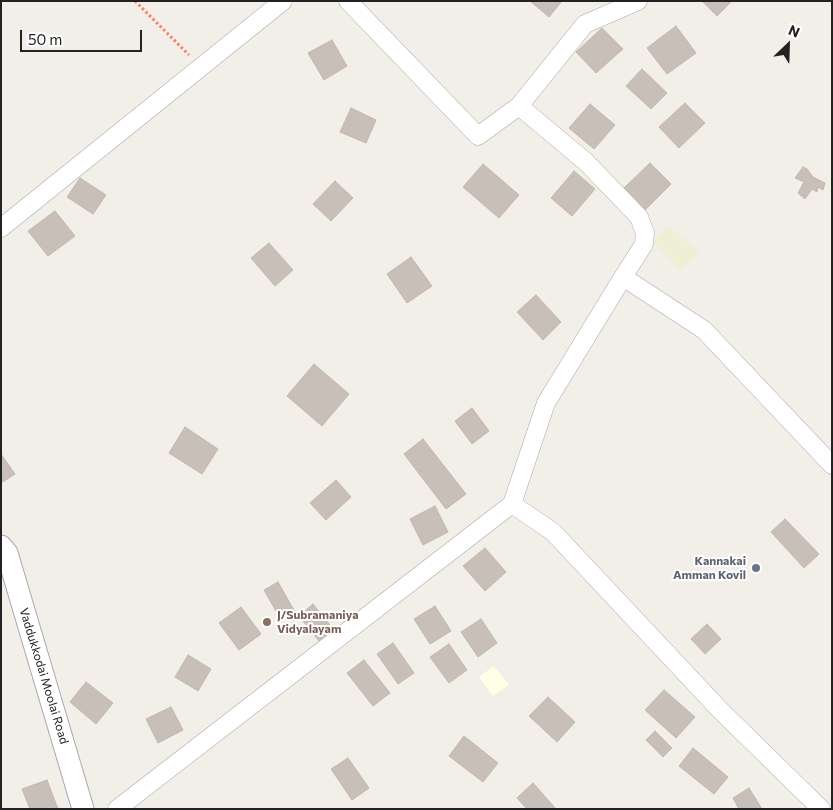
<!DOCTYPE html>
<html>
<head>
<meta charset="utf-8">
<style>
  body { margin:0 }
  #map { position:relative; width:833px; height:810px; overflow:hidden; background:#f2efe9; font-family:Commissioner,sans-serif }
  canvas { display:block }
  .frame { position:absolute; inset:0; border:2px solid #222; pointer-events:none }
  .north { position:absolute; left:763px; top:20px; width:50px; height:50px; -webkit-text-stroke:4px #fff; paint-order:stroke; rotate:24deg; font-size:14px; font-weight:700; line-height:20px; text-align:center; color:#222 }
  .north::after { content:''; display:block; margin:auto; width:18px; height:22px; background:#222; clip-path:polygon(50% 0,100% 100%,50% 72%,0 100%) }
  .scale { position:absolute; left:20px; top:30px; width:122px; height:22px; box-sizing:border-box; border:2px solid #222; border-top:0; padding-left:6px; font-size:15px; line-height:18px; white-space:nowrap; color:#222; -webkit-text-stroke:4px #fff; paint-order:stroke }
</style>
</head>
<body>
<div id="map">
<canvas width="833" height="810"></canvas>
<div class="frame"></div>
<div class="north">N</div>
<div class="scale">50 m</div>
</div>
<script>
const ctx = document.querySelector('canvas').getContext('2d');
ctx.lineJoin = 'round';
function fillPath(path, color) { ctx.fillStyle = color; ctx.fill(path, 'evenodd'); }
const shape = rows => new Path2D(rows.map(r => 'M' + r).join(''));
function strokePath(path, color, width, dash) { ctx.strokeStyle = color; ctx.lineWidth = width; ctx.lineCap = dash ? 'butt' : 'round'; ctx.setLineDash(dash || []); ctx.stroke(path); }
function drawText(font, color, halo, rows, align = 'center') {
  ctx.font = font + ' Commissioner,sans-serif'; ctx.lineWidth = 4; ctx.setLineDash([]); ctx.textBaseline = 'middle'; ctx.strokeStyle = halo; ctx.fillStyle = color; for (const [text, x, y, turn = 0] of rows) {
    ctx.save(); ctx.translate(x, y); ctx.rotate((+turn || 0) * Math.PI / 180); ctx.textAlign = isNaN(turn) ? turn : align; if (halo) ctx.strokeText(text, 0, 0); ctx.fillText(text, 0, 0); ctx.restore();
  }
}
fillPath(shape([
  [494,666,509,685,493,696,479,677]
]), '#ffffe5');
fillPath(shape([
  [668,226,700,251,680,271,653,242]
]), '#eef0d5');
const building = shape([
  [530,1,562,1,549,17,530,1],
  [702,1,732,1,717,16,702,1],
  [676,26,696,53,667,74,647,48,676,26],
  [602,28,623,49,596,73,576,52,602,28],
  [332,40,347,66,324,80,308,53,332,40],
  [642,69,667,93,651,109,626,86,642,69],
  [685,103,705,123,679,148,659,127,685,103],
  [590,104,615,125,594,149,569,128,590,104],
  [351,108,376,120,366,143,340,132,351,108],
  [650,163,671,184,644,211,623,189,650,163],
  [483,164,519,195,499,218,463,187,483,164],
  [803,167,807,169,813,177,825,183,823,190,818,187,817,192,812,189,805,199,798,193,804,182,795,178,803,167],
  [574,171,595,189,572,216,551,198,574,171],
  [80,178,106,195,93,214,67,197,80,178],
  [335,181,353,198,331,221,313,204,335,181],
  [55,211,75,236,48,256,28,231,55,211],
  [269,243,293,270,275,286,251,258,269,243],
  [411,257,432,286,407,303,387,274,411,257],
  [536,295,561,322,543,340,517,312,536,295],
  [314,364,349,394,322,426,287,396,314,364],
  [472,408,489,431,472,444,455,421,472,408],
  [185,427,218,449,202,474,169,453,185,427],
  [423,439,466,494,446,509,404,454,423,439],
  [1,454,15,474,1,483,1,454],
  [336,480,351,497,326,520,310,503,336,480],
  [435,506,448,532,423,545,410,519,435,506],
  [785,519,819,554,804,568,771,532,785,519],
  [485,548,506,572,485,591,463,566,485,548],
  [278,582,295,612,281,620,264,590,278,582],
  [313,604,334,630,320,642,299,616,313,604],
  [435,606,451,631,430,644,414,619,435,606],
  [241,607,261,634,239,650,219,623,241,607],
  [481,619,497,643,478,657,461,632,481,619],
  [707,624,721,639,705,654,691,639,707,624],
  [393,643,414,673,398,684,377,654,393,643],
  [449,644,467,670,449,683,430,657,449,644],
  [188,655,211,669,198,691,175,677,188,655],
  [364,660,390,693,373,706,347,673,364,660],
  [86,682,113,703,96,724,70,702,86,682],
  [664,690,695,717,676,738,645,710,664,690],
  [548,697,575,722,557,742,529,716,548,697],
  [171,707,183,730,158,743,146,719,171,707],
  [655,731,672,748,663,757,646,740,655,731],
  [464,736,498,763,483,782,449,756,464,736],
  [693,748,728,777,714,794,679,766,693,748],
  [348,758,369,788,352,800,331,769,348,758],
  [47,780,58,809,30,809,22,789,47,780],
  [533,783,556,809,527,809,517,798,533,783],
  [749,788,762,809,739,809,733,798,749,788]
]);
fillPath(building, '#c7bfb8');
strokePath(building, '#c4b6ab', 1);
const minor = shape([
  [348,1,478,136,519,106,585,24,638,1],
  [519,106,586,162,639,217,645,233,644,244,623,277],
  [1,228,283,1],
  [512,504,546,403,623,277,704,330,832,465],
  [117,809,512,504,553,532,720,710,821,809]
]);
const tertiary = shape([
  [1,546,7,553,83,809]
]);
strokePath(minor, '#a9a9a9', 19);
strokePath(tertiary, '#a9a9a9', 23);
strokePath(shape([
  [135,1,189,55]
]), '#fa8072', 3, [2.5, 2.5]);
strokePath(minor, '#fff', 18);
strokePath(tertiary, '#fff', 21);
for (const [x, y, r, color] of [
  [756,568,5,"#6b7280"],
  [267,622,5,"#8d6e63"]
]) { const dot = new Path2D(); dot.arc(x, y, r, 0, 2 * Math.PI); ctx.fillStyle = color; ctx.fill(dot); strokePath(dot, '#fff', 2); }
drawText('bold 12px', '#5b616d', '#fff', [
  ["Kannakai",746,561],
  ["Amman Kovil",746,575]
], 'right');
drawText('bold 12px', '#785e54', '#fff', [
  ["J/Subramaniya",277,615],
  ["Vidyalayam",277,629]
], 'left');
drawText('12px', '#222', '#fff', [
  ["Vaddukkodai Moolai Road",44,676,73]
]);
</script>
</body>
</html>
